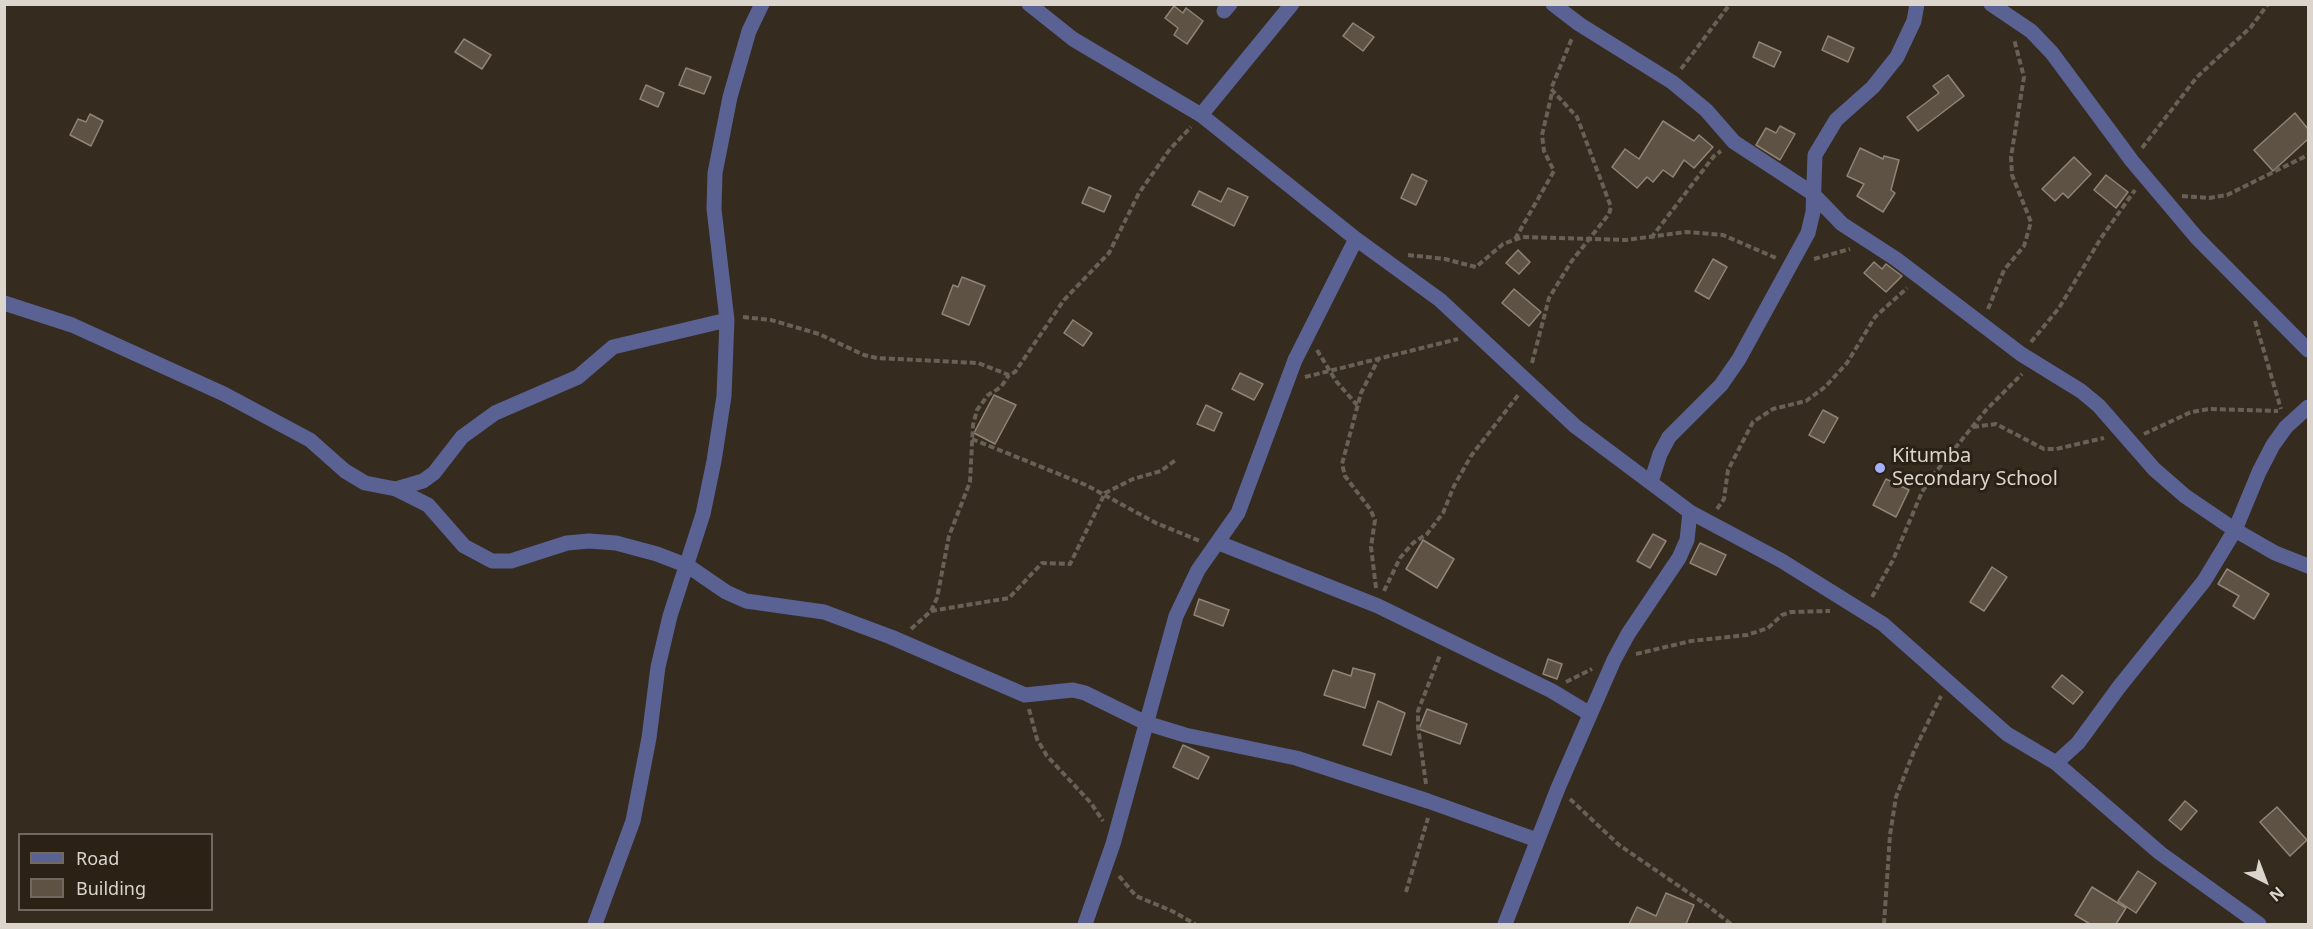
<!DOCTYPE html>
<html>
<head>
<meta charset="utf-8">
<style>
  body { margin:0 }
  #map { position:relative; width:2313px; height:929px; overflow:hidden; background:#352b1f; font-family:"Noto Sans",sans-serif }
  canvas { display:block }
  .frame { position:absolute; inset:0; border:6px solid #dbd5cd; pointer-events:none }
  .legend { position:absolute; left:18px; top:833px; width:195px; height:78px; box-sizing:border-box; background:#2b2115; border:2px solid #71695f; margin:0; padding:8px 10px; list-style:none; font-size:18px; color:#dbd5cd }
  .legend li { display:flex; align-items:center; gap:12px; height:30px }
  .legend b { width:30px; border:2px solid #71695f }
  .north { position:absolute; left:2235px; top:851px; width:60px; height:60px; -webkit-text-stroke:4px #2b2115; paint-order:stroke; rotate:138deg; font-size:16px; font-weight:700; line-height:24px; text-align:center; color:#dbd5cd }
  .north::after { content:''; display:block; margin:auto; width:21px; height:27px; background:#dbd5cd; clip-path:polygon(50% 0,100% 100%,50% 72%,0 100%) }
</style>
</head>
<body>
<div id="map">
<canvas width="2313" height="929"></canvas>
<div class="frame"></div>
<ul class="legend">
<li><b style="height:8px;background:#5a6193"></b>Road</li>
<li><b style="height:16px;background:#5e5245"></b>Building</li>
</ul>
<div class="north">N</div>
</div>
<script>
const ctx = document.querySelector('canvas').getContext('2d');
ctx.lineJoin = 'round';
function fillPath(path, color) { ctx.fillStyle = color; ctx.fill(path, 'evenodd'); }
const shape = rows => new Path2D(rows.map(r => 'M' + r).join(''));
function strokePath(path, color, width, dash) { ctx.strokeStyle = color; ctx.lineWidth = width; ctx.lineCap = dash ? 'butt' : 'round'; ctx.setLineDash(dash || []); ctx.stroke(path); }
function drawText(font, color, halo, rows, align = 'center') {
  ctx.font = font + ' "Noto Sans",sans-serif'; ctx.lineWidth = 6; ctx.setLineDash([]); ctx.textBaseline = 'middle'; ctx.strokeStyle = halo; ctx.fillStyle = color; for (const [text, x, y, turn = 0] of rows) {
    ctx.save(); ctx.translate(x, y); ctx.rotate((+turn || 0) * Math.PI / 180); ctx.textAlign = isNaN(turn) ? turn : align; if (halo) ctx.strokeText(text, 0, 0); ctx.fillText(text, 0, 0); ctx.restore();
  }
}
const building = shape([
  [1174,6,1183,13,1186,8,1203,21,1187,44,1174,35,1178,28,1165,18,1174,6],
  [1353,23,1374,37,1363,51,1343,36,1353,23],
  [1828,36,1854,48,1848,62,1822,50,1828,36],
  [464,39,491,55,482,69,455,52,464,39],
  [1759,42,1781,52,1774,67,1753,57,1759,42],
  [686,68,711,77,704,94,679,85,686,68],
  [1948,75,1964,96,1918,131,1907,117,1939,93,1933,86,1948,75],
  [646,85,664,93,658,107,640,99,646,85],
  [2295,113,2308,129,2308,139,2273,171,2254,150,2295,113],
  [90,114,103,121,91,146,70,135,78,119,86,122,90,114],
  [1663,121,1694,141,1699,135,1713,147,1694,168,1684,160,1673,177,1663,170,1653,182,1647,177,1637,188,1612,167,1625,149,1639,159,1663,121],
  [1780,126,1795,134,1780,160,1756,145,1766,128,1776,133,1780,126],
  [1860,148,1883,159,1884,156,1899,160,1891,190,1895,193,1883,212,1857,196,1864,184,1847,176,1860,148],
  [2074,157,2091,174,2068,198,2063,193,2055,201,2042,189,2074,157],
  [1412,174,1427,181,1416,205,1401,198,1412,174],
  [2106,175,2128,192,2116,208,2094,190,2106,175],
  [1089,187,1111,196,1104,212,1082,203,1089,187],
  [1228,188,1248,197,1234,226,1192,205,1199,191,1221,202,1228,188],
  [1518,250,1530,262,1519,274,1506,263,1518,250],
  [1713,259,1727,267,1709,299,1695,291,1713,259],
  [1874,262,1882,269,1886,264,1902,276,1886,292,1864,273,1874,262],
  [962,277,985,286,969,325,942,314,953,285,958,287,962,277],
  [1514,289,1541,312,1529,326,1502,303,1514,289],
  [1073,320,1092,333,1083,346,1064,333,1073,320],
  [1240,373,1263,384,1254,400,1232,389,1240,373],
  [994,395,1016,405,995,444,974,433,994,395],
  [1206,405,1222,413,1214,431,1197,424,1206,405],
  [1823,410,1838,418,1824,443,1809,435,1823,410],
  [1886,479,1909,490,1896,517,1873,505,1886,479],
  [1653,534,1666,541,1650,568,1637,561,1653,534],
  [1423,540,1454,559,1437,588,1406,569,1423,540],
  [1700,543,1726,555,1716,575,1690,563,1700,543],
  [1992,567,2007,577,1984,611,1970,602,1992,567],
  [2227,569,2269,594,2254,619,2233,606,2239,596,2218,584,2227,569],
  [1199,599,1229,610,1223,626,1194,615,1199,599],
  [1548,659,1562,664,1557,679,1543,674,1548,659],
  [1353,668,1375,674,1365,708,1324,695,1333,670,1351,676,1353,668],
  [2062,675,2083,692,2073,704,2052,687,2062,675],
  [1378,701,1405,713,1391,755,1363,745,1378,701],
  [1427,709,1467,724,1460,744,1419,729,1427,709],
  [1183,745,1209,757,1198,779,1173,767,1183,745],
  [2185,801,2197,811,2181,830,2169,820,2185,801],
  [2277,807,2307,840,2290,856,2260,822,2277,807],
  [2138,871,2156,883,2136,913,2118,901,2138,871],
  [2092,887,2126,908,2116,924,2090,924,2075,915,2092,887],
  [1666,893,1694,905,1686,924,1629,924,1637,907,1656,916,1666,893]
]);
fillPath(building, '#5e5245');
strokePath(building, '#908476', 1.5);
strokePath(shape([
  [1681,69,1730,4],
  [2142,148,2197,77,2251,27,2268,4],
  [2182,196,2209,198,2227,195,2308,155],
  [1651,238,1714,156,1721,151],
  [1515,239,1554,171,1544,151,1542,135,1552,93],
  [1408,255,1445,259,1476,267,1503,244,1523,237,1626,240,1686,232,1723,235,1776,258],
  [1814,259,1850,249],
  [1988,309,2004,270,2024,246,2031,222,2012,175,2011,157,2024,77,2014,39],
  [743,317,771,320,819,334,864,355,877,358,978,363,1009,375,1015,372,1064,300,1109,253,1139,193,1170,149,1191,127],
  [2255,321,2281,409],
  [2031,342,2059,308,2101,238,2135,190],
  [1317,350,1336,381,1357,405],
  [1532,363,1549,298,1571,262,1609,214,1611,207,1577,117,1551,89,1572,38],
  [1305,377,1458,339],
  [1973,427,1996,424,2044,449,2056,449,2104,438],
  [2144,434,2191,412,2210,409,2278,411],
  [972,439,1086,485,1156,523,1200,541],
  [1717,509,1724,499,1728,470,1753,422,1773,409,1806,401,1825,387,1847,363,1875,317,1907,288],
  [1376,588,1371,547,1375,520,1370,509,1345,476,1342,464,1361,393,1379,358],
  [1384,591,1400,558,1413,543,1427,534,1443,513,1454,486,1471,456,1519,394],
  [1872,597,1893,560,1922,492,1934,474,1986,410,2022,374],
  [931,611,1009,598,1042,563,1070,564,1105,493,1133,479,1161,471,1177,459],
  [911,629,931,611,937,598,949,536,970,482,973,425,977,410,988,395,1001,387,1009,375],
  [1636,654,1691,641,1747,635,1768,628,1782,615,1791,612,1830,611],
  [1566,682,1592,669],
  [1029,709,1037,739,1047,756,1091,803,1103,821],
  [1426,784,1418,727,1418,711,1440,655],
  [1570,799,1619,845,1708,906,1731,924],
  [1119,876,1136,896,1172,911,1195,924],
  [1406,892,1428,818],
  [1884,924,1890,835,1896,797,1914,751,1941,696]
]), '#696156', 4, [6, 3]);
strokePath(shape([
  [1029,4,1073,39,1201,115,1356,239,1440,300,1575,426,1690,512,1782,561,1883,624,2007,734,2056,763,2160,853,2259,924],
  [1553,4,1579,24,1672,82,1706,110,1734,142,1812,193,1842,224,1896,259,2021,354,2081,391,2099,406,2154,469,2185,496,2235,530,2275,553,2308,566],
  [1991,4,2031,31,2052,53,2132,161,2197,238,2308,350],
  [1224,11,1230,4],
  [1201,115,1292,4],
  [4,303,72,325,224,394,310,440,345,471,365,483,396,489,428,505,464,546,492,561,511,561,567,543,589,541,616,543,657,554,688,566,726,592,746,601,824,612,891,637,1025,695,1073,690,1085,693,1146,723,1185,735,1296,758,1428,801,1537,840],
  [1651,482,1660,454,1669,437,1721,385,1739,359,1808,233,1813,212,1815,155,1836,120,1873,87,1897,57,1914,21,1917,4],
  [396,489,423,481,434,473,462,437,495,413,578,377,613,347,727,320],
  [1219,543,1378,606,1552,691,1590,714],
  [2056,763,2078,743,2119,687,2204,581,2235,530,2259,472,2273,445,2286,427,2308,407],
  [595,924,633,821,649,738,658,667,670,616,703,514,714,461,724,396,727,320,714,209,715,173,730,97,749,31,762,4],
  [1085,924,1113,844,1176,616,1198,570,1238,513,1295,360,1356,239],
  [1505,924,1558,788,1614,660,1628,634,1679,558,1687,540,1690,512]
]), '#5a6193', 15);
for (const [x, y, r, color] of [
  [1880,468,6,"#a6b1fc"]
]) { const dot = new Path2D(); dot.arc(x, y, r, 0, 2 * Math.PI); ctx.fillStyle = color; ctx.fill(dot); strokePath(dot, '#2b2115', 2); }
drawText('20px', '#dbd5cd', '#2b2115', [
  ["Kitumba",1892,456],
  ["Secondary School",1892,479]
], 'left');
</script>
</body>
</html>
